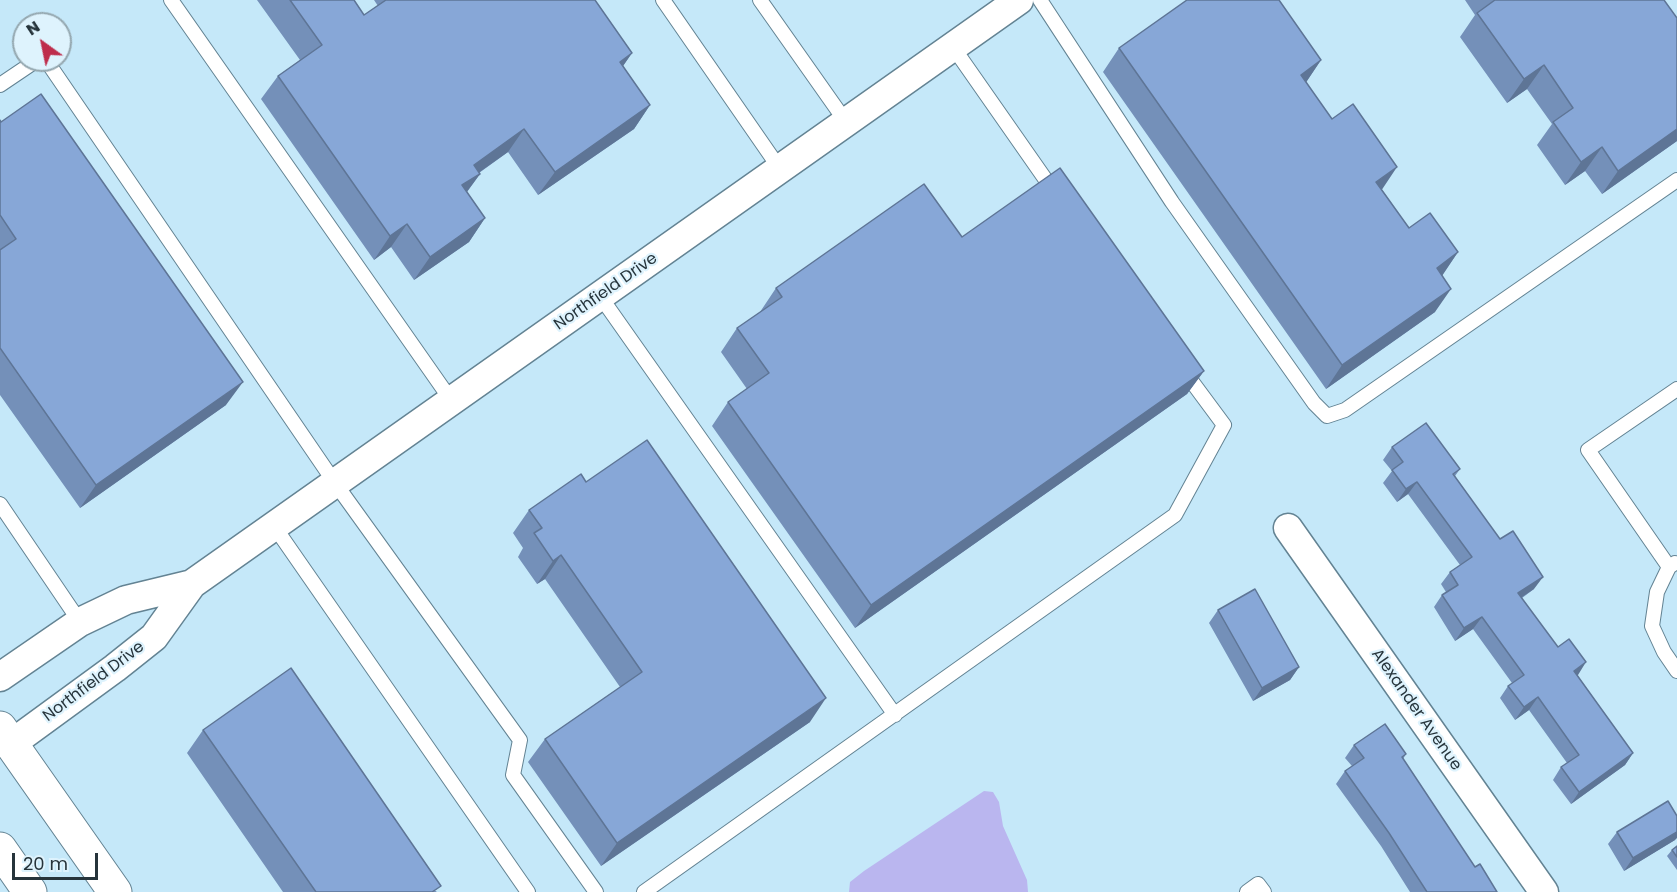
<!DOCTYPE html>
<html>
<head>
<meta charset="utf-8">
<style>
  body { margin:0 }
  #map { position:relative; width:1677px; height:892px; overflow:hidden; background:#c5e8f9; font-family:Poppins,sans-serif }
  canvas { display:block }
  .north { position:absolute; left:12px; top:12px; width:60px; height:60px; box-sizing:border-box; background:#def3fd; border:2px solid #94a7af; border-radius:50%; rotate:327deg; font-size:16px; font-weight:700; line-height:24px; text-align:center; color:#26343b }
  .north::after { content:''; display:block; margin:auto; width:21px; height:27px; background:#be2d4c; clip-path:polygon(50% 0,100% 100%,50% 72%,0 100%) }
  .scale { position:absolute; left:12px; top:853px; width:86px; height:27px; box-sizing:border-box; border:3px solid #26343b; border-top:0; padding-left:8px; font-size:18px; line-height:21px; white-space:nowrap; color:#26343b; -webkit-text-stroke:4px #def3fd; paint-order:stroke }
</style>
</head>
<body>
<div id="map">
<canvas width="1677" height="892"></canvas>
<div class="north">N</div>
<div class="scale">20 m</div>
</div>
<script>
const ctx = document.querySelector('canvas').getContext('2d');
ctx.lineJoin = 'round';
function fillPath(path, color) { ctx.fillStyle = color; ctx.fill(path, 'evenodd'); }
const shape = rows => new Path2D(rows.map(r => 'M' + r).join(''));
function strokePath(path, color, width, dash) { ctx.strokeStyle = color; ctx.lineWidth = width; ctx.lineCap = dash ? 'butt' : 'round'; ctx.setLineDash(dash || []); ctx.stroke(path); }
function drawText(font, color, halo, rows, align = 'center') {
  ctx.font = font + ' Poppins,sans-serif'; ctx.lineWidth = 4.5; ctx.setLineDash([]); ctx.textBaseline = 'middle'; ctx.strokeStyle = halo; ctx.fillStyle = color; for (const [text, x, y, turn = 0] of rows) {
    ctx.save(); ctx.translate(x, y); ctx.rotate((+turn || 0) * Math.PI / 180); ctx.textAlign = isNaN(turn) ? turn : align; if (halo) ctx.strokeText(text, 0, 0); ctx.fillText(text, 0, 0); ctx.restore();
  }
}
fillPath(shape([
  [984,791,993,792,999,802,1003,826,1027,880,1028,892,849,892,850,882,864,871]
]), '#bab6ef');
const lane = shape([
  [171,0,451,400],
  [663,0,780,169],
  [760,0,846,122],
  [1040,0,1172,202,1314,403,1327,416,1345,410,1677,180],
  [953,47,1055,193],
  [46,60,335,483,520,740,513,775,596,892],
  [0,85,37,60],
  [600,296,895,715],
  [0,504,80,622],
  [274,526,528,892],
  [1675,563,1669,567,1657,592,1652,626,1664,652,1677,671],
  [1669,567,1588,450,1677,389],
  [644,892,1175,515,1224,425,1184,371],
  [1247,892,1258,884,1264,892]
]);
const street = shape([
  [1288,528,1544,892],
  [0,677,80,622,126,600,192,584],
  [11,744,115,668,154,637,192,584,1019,0]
]);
const secondary = shape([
  [0,728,115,892],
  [0,849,30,892]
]);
strokePath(lane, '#638393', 16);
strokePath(street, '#638393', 31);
strokePath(secondary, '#638393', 35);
strokePath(lane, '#fff', 14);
strokePath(street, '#fff', 28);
strokePath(secondary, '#fff', 33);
fillPath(shape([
  [257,0,354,0,364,15,378,6,374,0,595,0,632,53,623,66,650,105,634,129,538,195,508,152,479,173,480,174,467,192,485,218,469,242,414,280,391,247,374,260,261,99,278,76,300,60],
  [1465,0,1664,0,1677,18,1677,141,1602,194,1585,171,1565,185,1537,145,1552,124,1527,89,1507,103,1460,37,1475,15],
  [1119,48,1321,60,1306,82,1409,228,1458,252,1442,275,1435,312,1326,389,1103,72],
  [0,120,226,405,80,508,0,395],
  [962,237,1204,371,1187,394,855,628,712,426,728,402,747,389,721,352,737,328,760,312,776,288],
  [1392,447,1460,469,1455,476,1534,589,1522,598,1633,753,1625,765,1571,804,1553,780,1561,767,1567,763,1529,710,1515,720,1500,698,1508,686,1512,683,1473,629,1455,641,1434,607,1442,595,1446,592,1441,584,1450,572,1460,565,1408,494,1397,502,1383,483,1392,471,1383,460],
  [586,482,810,722,601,866,528,762,545,739,620,687,545,579,537,584,518,557,523,548,513,533,529,510],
  [1218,610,1299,667,1290,680,1253,701,1209,623],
  [203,730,437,892,283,892,187,753],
  [1354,745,1406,754,1403,759,1475,867,1497,892,1410,892,1381,846,1336,784,1345,771,1352,766,1345,758],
  [1617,832,1675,840,1624,871,1608,844],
  [1677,846,1677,870,1667,856,1672,850]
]), '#7490b9');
fillPath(shape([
  [632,53,616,76,620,62],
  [1321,60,1305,84,1301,75],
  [1544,65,1527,89,1507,103,1524,79],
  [650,105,634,129,538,195,555,172],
  [524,129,508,152,457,188,474,165],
  [1677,129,1677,141,1602,194,1618,171],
  [1602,147,1585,171,1565,185,1581,162],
  [1397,167,1381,191,1376,182],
  [480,174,463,197,462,185],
  [485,218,469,242,414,280,430,257],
  [407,224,391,247,374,260,390,236],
  [1458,252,1442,276,1437,268],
  [1451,289,1435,312,1326,389,1342,365],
  [1204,371,1187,394,855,628,871,605],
  [243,382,226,405,80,508,96,485],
  [1417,482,1408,494,1397,502,1406,489],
  [561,555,545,579,537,584,553,561],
  [1543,577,1534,589,1510,605,1518,593],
  [1482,617,1473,629,1455,641,1464,628],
  [1586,662,1578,675,1566,684,1574,671],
  [1299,667,1290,680,1253,701,1262,688],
  [1538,697,1529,710,1515,720,1524,707],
  [826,698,810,722,601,866,617,843],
  [1633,753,1625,765,1571,804,1579,792],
  [1677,832,1677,838,1675,840,1624,871,1633,858]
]), '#5e7596');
const building = shape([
  [290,0,354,0,364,15,386,0,595,0,632,53,620,62,650,105,555,172,524,129,474,165,480,174,462,185,485,218,430,257,407,224,390,236,278,76,322,45,290,0],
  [1187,0,1279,0,1321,60,1301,75,1332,119,1353,104,1397,167,1376,182,1409,228,1430,213,1458,252,1437,268,1451,289,1342,365,1119,48,1187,0],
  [1495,0,1664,0,1677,18,1677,129,1618,171,1602,147,1581,162,1553,122,1573,108,1544,65,1524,79,1477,13,1495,0],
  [41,94,243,382,96,485,0,348,0,250,16,239,0,215,0,120,1,122,41,94],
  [1060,168,1204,371,871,605,728,402,769,373,737,328,782,297,776,288,924,184,962,237,1060,168],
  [1426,423,1460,469,1453,474,1500,539,1513,531,1543,577,1518,593,1558,647,1569,639,1586,662,1574,671,1633,753,1579,792,1561,767,1579,755,1538,697,1524,707,1508,686,1524,675,1482,617,1464,628,1442,595,1458,585,1450,572,1472,557,1417,482,1406,489,1392,470,1403,462,1392,447,1426,423],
  [647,440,826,698,617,843,545,739,642,672,561,555,553,561,534,533,542,528,529,510,581,474,586,482,647,440],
  [1255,589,1299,667,1262,688,1218,610,1255,589],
  [291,668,441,886,432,892,316,892,203,730,291,668],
  [1385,724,1406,754,1402,757,1475,867,1480,864,1497,892,1427,892,1389,833,1345,771,1364,758,1354,745,1385,724],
  [1668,801,1677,816,1677,832,1633,858,1617,832,1668,801],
  [1677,846,1677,857,1672,850,1677,846]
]);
fillPath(building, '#87a7d7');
strokePath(building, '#5e7596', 1.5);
drawText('16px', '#26343b', '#def3fd', [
  ["Northfield Drive",606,292,-35],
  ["Northfield Drive",94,682,-37],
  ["Alexander Avenue",1416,710,55]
]);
</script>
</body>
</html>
